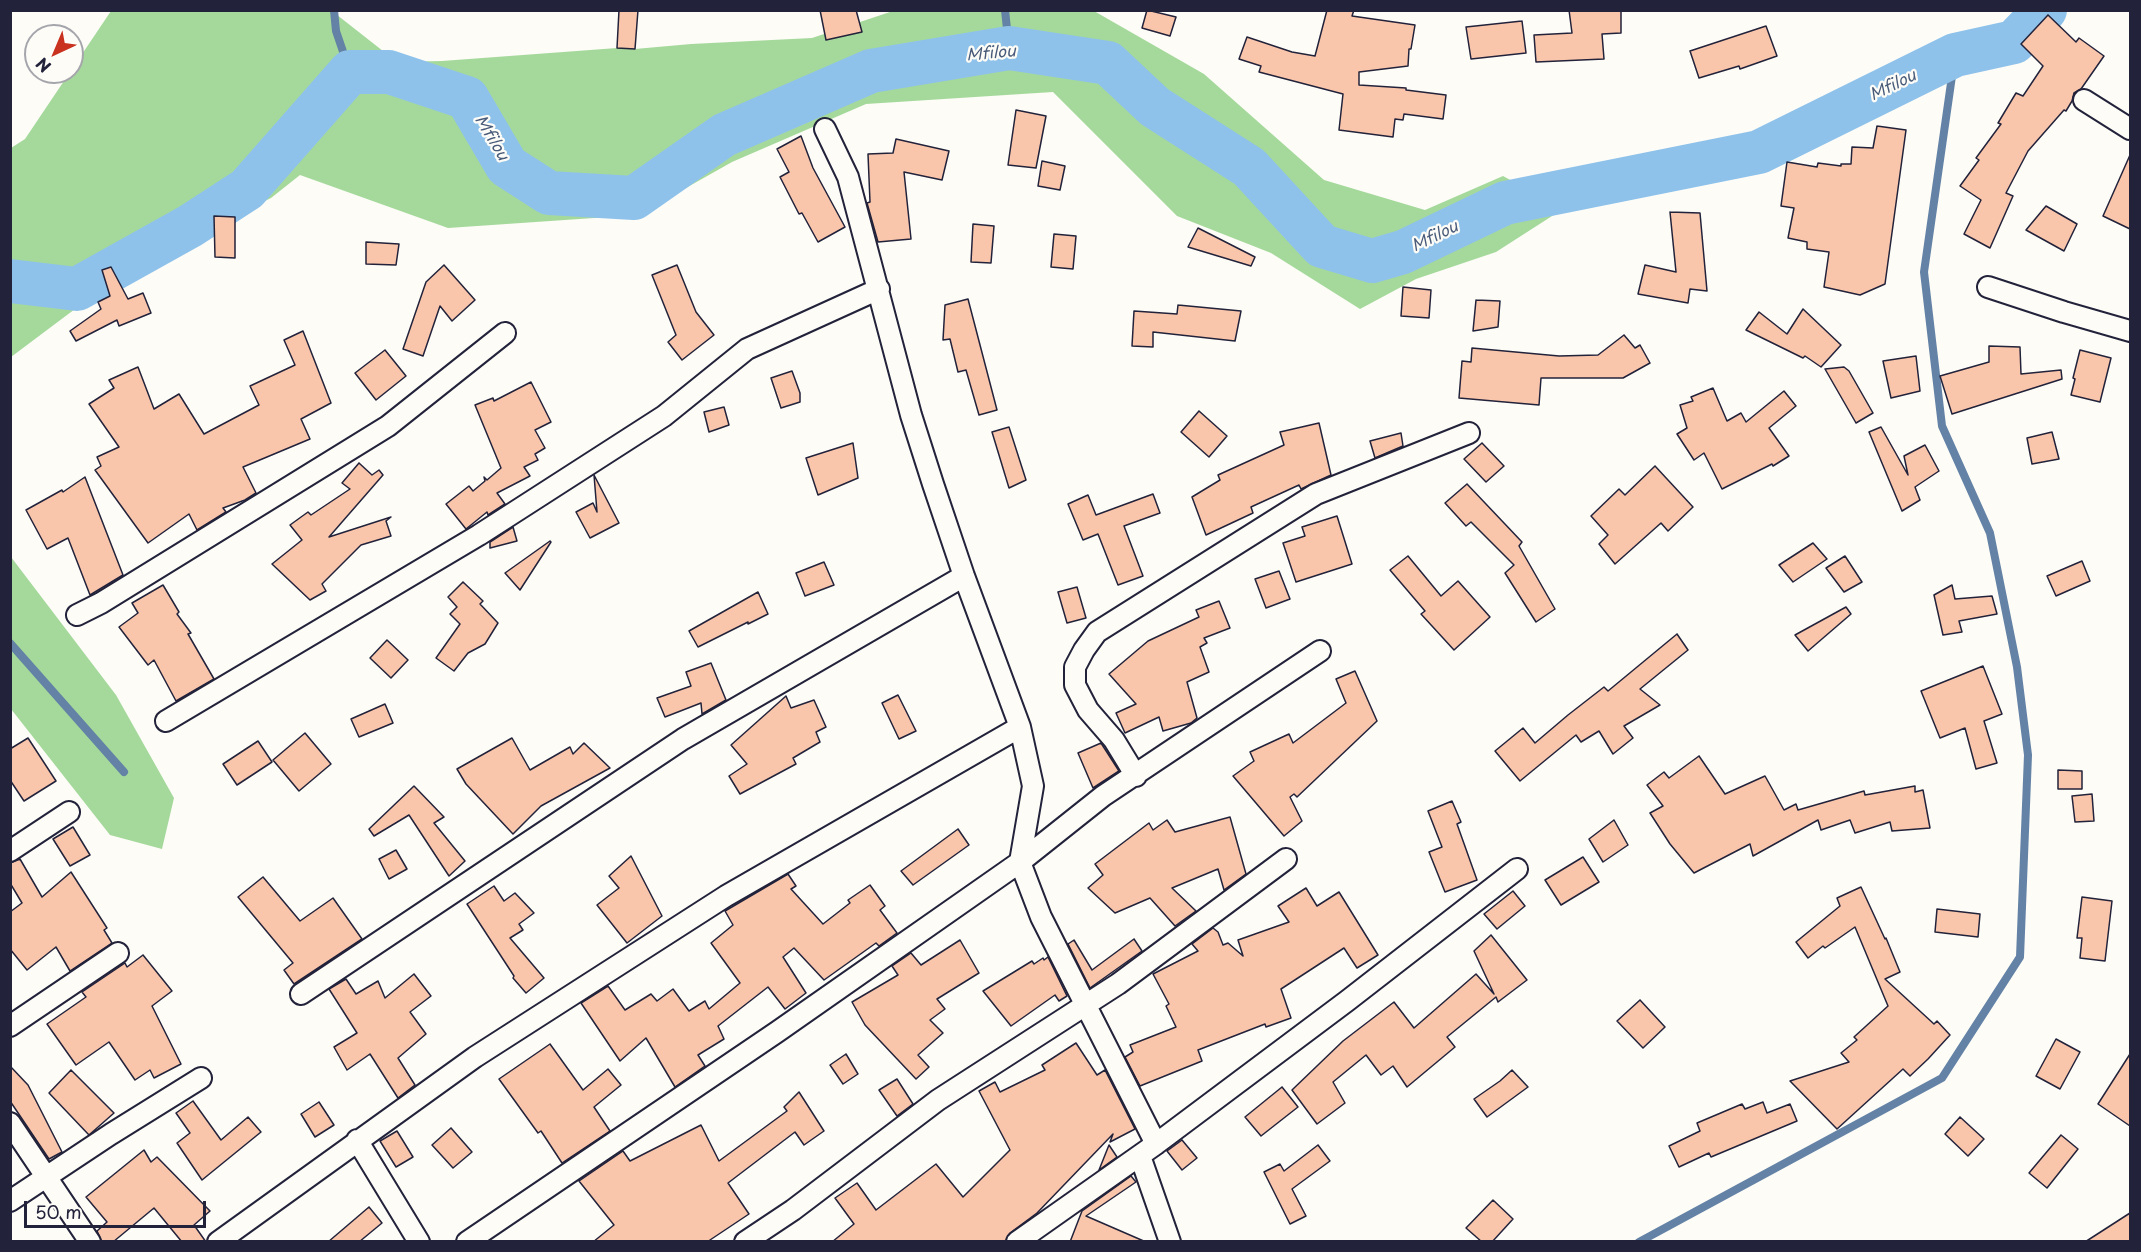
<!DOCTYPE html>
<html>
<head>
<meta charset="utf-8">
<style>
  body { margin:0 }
  #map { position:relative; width:2141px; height:1252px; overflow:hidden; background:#fdfcf7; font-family:"Playpen Sans",sans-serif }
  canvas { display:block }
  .frame { position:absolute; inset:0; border:12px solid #22223b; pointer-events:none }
  .north { position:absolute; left:24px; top:24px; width:60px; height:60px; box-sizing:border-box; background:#fdfcf7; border:2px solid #a5a5ac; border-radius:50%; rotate:224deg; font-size:16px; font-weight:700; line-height:24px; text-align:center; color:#22223b }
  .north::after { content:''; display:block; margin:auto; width:21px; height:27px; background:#c8321e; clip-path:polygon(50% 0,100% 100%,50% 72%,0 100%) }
  .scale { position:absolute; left:24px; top:1201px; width:182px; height:27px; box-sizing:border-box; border:3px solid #22223b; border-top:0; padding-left:8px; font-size:18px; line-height:21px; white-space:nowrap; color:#22223b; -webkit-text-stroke:4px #fdfcf7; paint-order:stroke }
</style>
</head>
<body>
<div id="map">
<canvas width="2141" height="1252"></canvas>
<div class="frame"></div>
<div class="north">N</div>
<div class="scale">50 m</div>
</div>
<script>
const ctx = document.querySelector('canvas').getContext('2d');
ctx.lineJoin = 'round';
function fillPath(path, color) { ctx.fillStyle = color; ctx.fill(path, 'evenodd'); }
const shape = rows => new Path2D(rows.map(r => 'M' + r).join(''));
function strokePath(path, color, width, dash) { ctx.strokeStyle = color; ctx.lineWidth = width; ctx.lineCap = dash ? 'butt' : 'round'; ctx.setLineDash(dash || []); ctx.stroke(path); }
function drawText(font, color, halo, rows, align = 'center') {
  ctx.font = font + ' "Playpen Sans",sans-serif'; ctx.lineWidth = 4.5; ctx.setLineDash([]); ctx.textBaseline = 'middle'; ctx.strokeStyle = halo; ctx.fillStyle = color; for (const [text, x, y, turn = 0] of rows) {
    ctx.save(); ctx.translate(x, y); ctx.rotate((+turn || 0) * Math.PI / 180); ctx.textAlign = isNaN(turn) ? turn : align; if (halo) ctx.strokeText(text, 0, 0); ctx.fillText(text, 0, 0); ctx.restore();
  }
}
fillPath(shape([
  [111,11,332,11,397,62,442,61,617,48,635,49,691,44,812,38,893,11,1094,11,1204,74,1324,180,1425,210,1503,176,1563,209,1496,252,1416,279,1360,309,1271,253,1177,216,1053,92,866,104,732,162,638,215,448,228,300,175,271,198,176,245,75,309,11,357,11,148,25,139,70,72,72,72,72,69],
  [11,557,116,695,174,798,162,849,110,835,11,709]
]), '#a5d99b');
strokePath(shape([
  [334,10,336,31,350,72],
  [1005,10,1009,48],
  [10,643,124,772],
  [1639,1242,1942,1078,2020,957,2028,755,2017,667,1990,533,1942,426,1924,272,1955,55]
]), '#6382a5', 8);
strokePath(shape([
  [10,281,77,289,190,226,247,189,350,72,389,72,467,98,507,166,549,193,634,198,724,135,871,71,1009,48,1108,63,1155,107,1249,167,1322,246,1372,261,1403,252,1505,203,1759,152,1955,55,2014,42,2045,10]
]), '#8ec2eb', 44);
const building = shape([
  [619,10,638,10,635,49,617,48,619,10],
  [820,10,856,10,862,32,826,40,820,10],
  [1147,10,1176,17,1170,36,1142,28,1147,10],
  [1327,10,1354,10,1352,16,1415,25,1411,49,1409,49,1408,66,1359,72,1359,85,1406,88,1406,90,1446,95,1443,119,1404,114,1403,120,1395,119,1393,137,1339,130,1343,94,1259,72,1261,66,1239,59,1247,37,1292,52,1315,56,1327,10],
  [1569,10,1621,10,1621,33,1602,34,1604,59,1536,62,1534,35,1572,33,1569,10],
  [2048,15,2076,42,2079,38,2104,56,2081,89,2074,93,2072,101,2066,111,2064,110,2028,151,2006,193,2013,196,1990,248,1964,234,1981,200,1960,186,1979,160,1976,158,2001,124,1998,123,2016,93,2023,96,2043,66,2021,44,2048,15],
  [1522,21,1526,53,1471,59,1466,27,1522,21],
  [1766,26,1777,56,1740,69,1739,66,1699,78,1690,51,1766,26],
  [1016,110,1046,116,1036,168,1008,165,1016,110],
  [1877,126,1906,130,1885,284,1860,295,1824,287,1829,252,1807,249,1807,242,1788,238,1794,208,1781,206,1787,162,1817,167,1818,163,1841,166,1841,164,1851,164,1852,147,1873,148,1877,126],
  [801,136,813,168,845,227,818,242,802,213,799,214,780,177,789,172,777,149,801,136],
  [896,139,949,151,942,180,904,172,911,239,878,242,867,203,870,202,868,154,893,153,896,139],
  [2130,155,2130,229,2103,216,2130,155],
  [1042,161,1065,166,1060,190,1038,186,1042,161],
  [2046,206,2077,224,2064,251,2026,230,2046,206],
  [1670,212,1700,213,1707,291,1690,289,1688,303,1638,294,1645,265,1676,272,1670,212],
  [214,216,235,217,235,258,215,257,214,216],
  [973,224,994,226,991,263,971,262,973,224],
  [1198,228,1255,257,1251,266,1188,247,1198,228],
  [1054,234,1076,236,1073,269,1051,267,1054,234],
  [366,242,399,244,396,265,366,264,366,242],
  [444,265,475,300,452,321,440,306,423,356,403,349,426,282,444,265],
  [677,265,696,312,714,335,682,360,668,342,676,335,652,275,677,265],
  [111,267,128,299,143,293,151,313,119,326,117,320,76,341,70,331,101,309,98,302,110,296,102,270,111,267],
  [1403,287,1431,290,1429,318,1401,316,1403,287],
  [968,299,997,410,979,415,966,370,958,372,950,339,943,340,945,305,968,299],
  [1476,300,1500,301,1498,327,1473,331,1476,300],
  [1178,305,1241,311,1235,341,1153,332,1153,347,1132,346,1134,311,1177,314,1178,305],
  [1803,309,1841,345,1821,367,1805,356,1803,358,1746,330,1759,312,1787,334,1803,309],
  [303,331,331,403,301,419,310,439,243,467,256,493,245,500,223,508,226,512,197,530,189,514,148,543,95,470,101,466,97,457,119,447,89,404,114,388,109,380,138,367,154,409,179,394,204,434,259,405,250,386,295,365,284,340,303,331],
  [1624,335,1635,348,1640,345,1650,363,1623,378,1541,378,1539,405,1459,398,1462,361,1471,362,1472,348,1559,356,1598,355,1624,335],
  [1989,346,2020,347,2021,374,2061,370,2062,379,1952,414,1940,376,1989,362,1989,346],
  [385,350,406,376,376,400,355,373,385,350],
  [2080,350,2111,358,2100,402,2071,395,2075,379,2073,378,2080,350],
  [1916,356,1920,391,1891,398,1883,361,1916,356],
  [1844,367,1849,371,1873,413,1856,423,1825,369,1844,367],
  [792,371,800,393,800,402,781,408,771,378,792,371],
  [531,382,551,422,535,430,545,448,535,454,538,460,524,467,530,476,497,493,505,504,488,515,487,512,466,529,446,504,469,486,473,491,485,481,484,477,487,480,501,468,475,405,493,398,494,401,531,382],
  [1713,388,1727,421,1741,413,1746,422,1784,391,1796,406,1769,428,1789,456,1773,466,1772,464,1722,489,1704,453,1694,460,1677,434,1687,428,1680,405,1693,401,1691,397,1713,388],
  [724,407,729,425,709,432,704,412,724,407],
  [1199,411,1227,436,1209,457,1181,432,1199,411],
  [1319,423,1331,475,1301,489,1299,485,1251,507,1253,513,1206,535,1192,497,1220,480,1218,475,1284,445,1280,432,1319,423],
  [1009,427,1026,480,1009,488,992,432,1009,427],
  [1881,427,1908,475,1904,456,1925,445,1939,471,1915,487,1920,500,1902,511,1869,432,1881,427],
  [2052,432,2059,459,2032,464,2027,438,2052,432],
  [1401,433,1403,446,1375,458,1370,441,1401,433],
  [853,443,858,478,818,495,806,458,853,443],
  [1482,443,1504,466,1486,482,1464,459,1482,443],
  [359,463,372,475,379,470,383,475,329,537,391,517,386,521,391,536,361,545,322,584,326,591,310,600,272,564,302,540,290,525,308,512,311,515,350,489,342,483,359,463],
  [1655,466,1693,507,1668,531,1661,523,1615,564,1599,544,1608,535,1591,516,1619,489,1625,495,1655,466],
  [594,475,619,523,590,538,576,512,593,503,597,512,594,475],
  [85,477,123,575,90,595,68,538,47,549,26,510,62,490,63,492,85,477],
  [1467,484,1522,542,1519,546,1555,609,1536,622,1505,573,1514,565,1471,522,1466,526,1445,503,1467,484],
  [1153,494,1160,513,1124,526,1143,576,1118,585,1098,534,1083,540,1068,504,1088,495,1096,515,1153,494],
  [1337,516,1352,564,1296,582,1283,543,1305,536,1302,527,1337,516],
  [513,527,517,541,490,548,490,542,513,527],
  [550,541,551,542,520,590,505,573,550,541],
  [1813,543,1827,559,1793,582,1779,565,1813,543],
  [1408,556,1441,596,1458,581,1490,617,1454,650,1421,614,1425,611,1390,570,1408,556],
  [1845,556,1862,582,1844,592,1826,568,1845,556],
  [2082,561,2090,581,2056,596,2047,576,2082,561],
  [824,562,834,585,805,596,796,573,824,562],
  [1279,571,1290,599,1266,608,1255,579,1279,571],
  [463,582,483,601,480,604,498,623,485,644,468,653,454,671,436,658,460,624,450,614,457,607,448,597,463,582],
  [163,585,179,612,177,614,191,633,188,634,214,679,176,701,154,660,148,665,119,627,138,613,132,603,163,585],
  [1952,585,1955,599,1992,596,1997,614,1959,621,1962,632,1943,635,1934,595,1952,585],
  [1077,587,1086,618,1067,623,1058,592,1077,587],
  [758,592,768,614,748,624,748,622,698,647,689,631,758,592],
  [1219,601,1230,628,1204,638,1207,643,1200,647,1209,672,1187,682,1197,718,1191,723,1163,731,1159,717,1125,733,1116,713,1136,704,1109,674,1148,641,1199,617,1196,610,1219,601],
  [1846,607,1851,614,1808,651,1795,635,1846,607],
  [1677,634,1688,650,1640,689,1660,705,1624,726,1633,738,1613,754,1599,731,1581,742,1576,735,1520,781,1495,751,1523,728,1535,743,1568,715,1604,687,1608,691,1677,634],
  [387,640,408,660,391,678,370,658,387,640],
  [711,663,726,700,702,714,701,703,665,717,657,698,691,686,686,672,711,663],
  [1983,666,2002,714,1984,721,1997,763,1976,769,1965,728,1940,738,1921,691,1983,666],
  [1355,671,1377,721,1297,797,1294,794,1290,797,1302,821,1284,836,1233,776,1254,761,1250,752,1289,734,1293,743,1346,703,1336,679,1355,671],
  [898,695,916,731,899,739,882,703,898,695],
  [786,696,791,708,814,700,826,727,816,732,820,742,793,758,796,764,740,794,729,776,747,764,731,745,786,696],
  [385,704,393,723,359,737,351,719,385,704],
  [305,733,331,764,299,791,273,760,305,733],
  [28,738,56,781,24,801,10,780,10,749,28,738],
  [512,738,530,770,570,747,573,754,584,743,610,768,541,806,513,834,466,784,457,769,512,738],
  [258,741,272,762,237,785,223,764,258,741],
  [1101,743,1119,771,1093,788,1078,753,1101,743],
  [1699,756,1725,794,1765,776,1784,810,1796,804,1798,810,1864,791,1865,795,1915,786,1915,792,1923,790,1930,828,1892,831,1890,822,1855,833,1850,820,1821,830,1818,820,1753,856,1750,844,1694,873,1670,844,1650,813,1663,806,1647,785,1664,772,1669,778,1699,756],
  [2058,770,2082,771,2082,789,2058,789,2058,770],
  [414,786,444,817,434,823,465,861,449,876,409,815,374,836,369,829,414,786],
  [2092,794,2094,821,2075,822,2072,796,2092,794],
  [1452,801,1461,822,1457,824,1477,880,1445,892,1429,852,1442,847,1428,811,1452,801],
  [1230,817,1246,874,1224,890,1218,869,1172,888,1196,911,1175,926,1150,898,1115,913,1088,888,1103,875,1095,864,1149,823,1153,830,1167,820,1175,832,1230,817],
  [1614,820,1628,845,1603,862,1589,839,1614,820],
  [73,827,90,855,70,866,53,839,73,827],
  [958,829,969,845,913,885,901,871,958,829],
  [396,850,407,869,389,879,379,859,396,850],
  [631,856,662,916,627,943,597,905,619,888,609,876,631,856],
  [1583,857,1599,882,1561,905,1545,880,1583,857],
  [20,859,42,897,71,872,107,928,104,930,112,943,70,971,56,947,27,970,10,949,10,912,22,903,10,883,10,863,20,859],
  [788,874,796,886,791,889,823,924,850,903,848,900,870,885,885,906,880,910,897,933,879,946,876,943,824,980,794,948,783,957,806,993,785,1009,768,987,718,1026,724,1039,698,1055,705,1066,675,1087,646,1038,620,1061,581,1003,608,986,625,1010,651,994,657,1001,673,989,689,1011,705,1001,709,1009,740,983,711,943,733,925,725,911,788,874],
  [263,877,300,921,333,898,362,939,294,984,284,970,293,963,238,897,263,877],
  [494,886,504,901,515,893,534,913,519,924,523,930,510,938,544,978,526,993,513,978,514,976,467,904,494,886],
  [1861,887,1885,939,1886,938,1900,972,1885,979,1934,1024,1937,1021,1950,1035,1928,1059,1910,1076,1903,1069,1837,1129,1790,1081,1849,1062,1841,1053,1857,1040,1854,1037,1888,1006,1855,927,1825,948,1823,946,1808,958,1796,942,1840,906,1837,898,1861,887],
  [1306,888,1317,906,1339,892,1378,955,1357,968,1344,948,1281,989,1291,1018,1266,1027,1265,1024,1198,1050,1202,1061,1140,1086,1125,1057,1133,1052,1130,1045,1176,1027,1166,1006,1169,1004,1153,974,1198,951,1192,944,1213,928,1218,932,1223,945,1228,943,1243,956,1238,940,1289,922,1278,906,1306,888],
  [1513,891,1525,906,1497,929,1484,914,1513,891],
  [2082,897,2112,901,2105,961,2080,958,2082,938,2077,938,2082,897],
  [1937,909,1980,914,1978,937,1935,932,1937,909],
  [1491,935,1527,980,1498,1002,1496,997,1447,1037,1455,1047,1407,1087,1393,1066,1381,1075,1366,1055,1333,1082,1345,1103,1317,1124,1292,1090,1343,1041,1394,1002,1414,1028,1476,974,1494,994,1474,951,1491,935],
  [1134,939,1142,951,1090,988,1068,944,1074,940,1092,970,1134,939],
  [960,940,979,973,937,999,945,1009,930,1020,943,1033,918,1055,929,1067,916,1079,865,1025,852,1002,898,975,892,966,911,953,921,965,960,940],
  [143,955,172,991,152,1006,181,1064,154,1078,150,1070,135,1080,109,1042,76,1065,47,1024,86,997,82,992,125,963,127,967,143,955],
  [1048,957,1067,996,1059,1001,1055,995,1011,1026,983,991,1032,961,1034,964,1043,958,1044,960,1048,957],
  [414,974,431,996,410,1012,426,1034,398,1058,415,1085,398,1098,370,1054,347,1070,334,1047,357,1033,329,989,346,979,356,994,378,981,385,998,414,974],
  [1640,1000,1665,1027,1643,1048,1617,1021,1640,1000],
  [2056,1039,2080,1052,2060,1089,2036,1076,2056,1039],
  [1076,1043,1097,1075,1105,1070,1135,1129,1110,1142,1113,1134,1037,1213,1010,1233,1005,1242,832,1242,854,1224,835,1198,857,1183,876,1210,936,1164,963,1197,1010,1150,979,1091,995,1082,1000,1092,1045,1070,1042,1065,1076,1043],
  [550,1044,583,1090,608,1069,621,1085,594,1107,610,1131,562,1163,541,1131,538,1133,499,1079,550,1044],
  [846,1054,858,1074,843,1084,830,1065,846,1054],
  [2130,1054,2130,1126,2098,1104,2130,1054],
  [10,1066,28,1085,62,1152,49,1159,10,1101,10,1066],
  [71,1070,114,1113,89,1135,49,1093,71,1070],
  [1512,1070,1528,1087,1487,1117,1474,1099,1500,1081,1512,1070],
  [897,1079,913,1104,897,1116,879,1090,897,1079],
  [1282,1087,1298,1107,1261,1136,1245,1117,1282,1087],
  [799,1092,824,1131,804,1145,795,1132,728,1183,749,1214,707,1242,593,1242,614,1225,579,1181,623,1151,630,1161,701,1125,719,1161,787,1111,784,1107,799,1092],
  [193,1101,221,1140,248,1117,261,1132,202,1180,177,1143,190,1133,176,1113,193,1101],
  [319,1102,334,1125,315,1137,301,1114,319,1102],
  [1763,1102,1767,1113,1790,1104,1797,1121,1711,1157,1709,1153,1679,1167,1669,1146,1700,1131,1697,1123,1742,1104,1745,1109,1763,1102],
  [1960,1117,1984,1139,1968,1156,1945,1134,1960,1117],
  [451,1128,472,1152,453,1168,432,1145,451,1128],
  [397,1131,413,1157,396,1167,380,1141,397,1131],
  [2061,1135,2078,1149,2047,1188,2029,1173,2061,1135],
  [1182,1140,1197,1158,1182,1170,1167,1151,1182,1140],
  [1109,1145,1117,1157,1099,1170,1109,1145],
  [1318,1145,1330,1161,1292,1189,1306,1216,1290,1224,1264,1172,1280,1164,1284,1171,1318,1145],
  [144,1150,151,1162,157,1157,210,1211,194,1225,206,1242,182,1242,154,1208,113,1242,102,1242,97,1231,107,1222,86,1197,144,1150],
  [1131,1176,1136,1182,1086,1216,1146,1242,1070,1242,1082,1211,1131,1176],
  [1493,1200,1513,1219,1492,1242,1482,1242,1466,1228,1493,1200],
  [369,1207,382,1223,359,1242,328,1242,369,1207],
  [2130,1213,2130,1242,2085,1242,2130,1213]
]);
fillPath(building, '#fac6ab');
strokePath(building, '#22223b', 1.5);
const street = shape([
  [2084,100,2130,129],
  [825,129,848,177,911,415,933,484,964,576,1020,727,1033,786,1020,862,1041,917,1156,1144],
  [1988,287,2064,312,2130,331],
  [77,615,101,603,388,426,505,333],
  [166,721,479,535,664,416,747,349,879,289],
  [1136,776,1114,740,1088,710,1075,685,1075,667,1084,650,1097,632,1316,494,1469,433],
  [10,851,69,812],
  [301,994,683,739,964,576],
  [10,1026,118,953],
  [10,1123,90,1242],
  [357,1140,419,1242],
  [1140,1156,1170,1242],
  [10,1201,111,1134,201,1078],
  [218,1242,475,1057,726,896,1020,727],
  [467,1242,777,1032,1020,862,1103,796,1320,651],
  [745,1242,793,1210,938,1100,1118,984,1286,859],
  [1017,1242,1156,1144,1347,1001,1517,869]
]);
strokePath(street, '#22223b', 24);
strokePath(street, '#fdfcf7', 20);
drawText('italic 16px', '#485a79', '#fdfcf7', [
  ["Mfilou",991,54,-5],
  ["Mfilou",1893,86,-26],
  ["Mfilou",491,138,59],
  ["Mfilou",1435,237,-26]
]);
</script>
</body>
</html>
